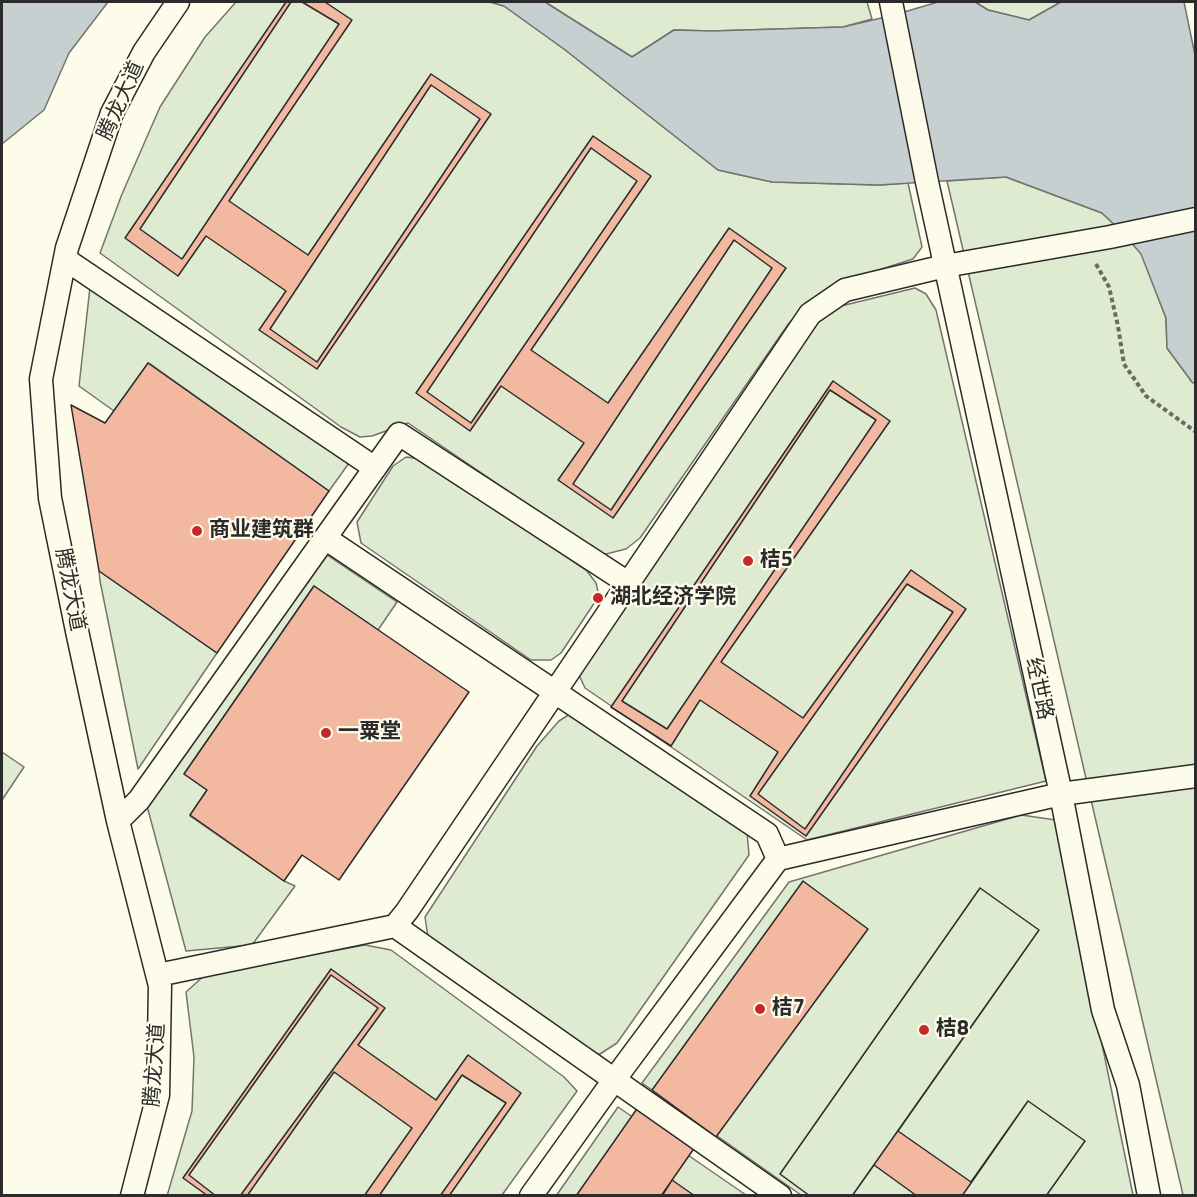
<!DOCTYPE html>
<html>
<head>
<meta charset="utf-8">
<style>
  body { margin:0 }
  #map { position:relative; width:1197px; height:1197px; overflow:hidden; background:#fdfbea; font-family:"Titillium Web",sans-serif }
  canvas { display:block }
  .frame { position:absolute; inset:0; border:3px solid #2b2b2b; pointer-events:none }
</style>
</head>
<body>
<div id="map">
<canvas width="1197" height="1197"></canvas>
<div class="frame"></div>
</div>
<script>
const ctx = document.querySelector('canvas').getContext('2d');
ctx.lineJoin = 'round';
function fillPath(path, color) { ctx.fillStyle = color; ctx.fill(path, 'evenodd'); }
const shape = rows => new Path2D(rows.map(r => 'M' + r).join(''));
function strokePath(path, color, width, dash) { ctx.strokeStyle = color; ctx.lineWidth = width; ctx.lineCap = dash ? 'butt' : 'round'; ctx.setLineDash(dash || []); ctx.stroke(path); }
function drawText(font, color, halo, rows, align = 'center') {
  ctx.font = font + ' "Titillium Web","Noto Sans SC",sans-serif'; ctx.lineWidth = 4.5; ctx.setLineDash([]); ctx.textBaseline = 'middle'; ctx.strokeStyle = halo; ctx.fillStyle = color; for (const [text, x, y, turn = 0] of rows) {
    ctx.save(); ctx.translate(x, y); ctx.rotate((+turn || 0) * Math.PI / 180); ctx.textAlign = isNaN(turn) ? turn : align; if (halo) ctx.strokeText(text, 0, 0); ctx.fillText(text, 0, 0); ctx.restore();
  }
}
const green = shape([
  [236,2,490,2,504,6,564,49,718,170,772,182,879,185,908,183,922,247,913,259,838,283,815,297,789,323,640,538,626,549,602,555,408,423,372,436,360,437,341,427,100,253,122,194,160,107,205,37,236,2],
  [545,2,867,2,872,19,843,27,712,31,674,30,632,57,545,2],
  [975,2,1061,2,1029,20,988,10,975,2],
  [1006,177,1102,213,1122,232,1141,253,1166,318,1167,348,1192,382,1195,384,1195,1195,1183,1195,947,181,1006,177],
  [90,287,349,463,329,491,149,363,114,411,79,386,90,287],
  [915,288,926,294,936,310,1046,781,807,840,585,688,578,673,811,331,822,318,841,306,915,288],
  [406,457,423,459,587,571,596,583,599,596,561,653,551,660,531,660,361,543,357,522,393,466,406,457],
  [327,555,397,602,378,630,314,586,184,774,207,790,190,816,284,881,295,886,252,945,186,951,147,806,327,555],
  [99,571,217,653,138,769,100,581,99,571],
  [573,712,747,831,749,855,617,1043,600,1054,586,1054,428,937,425,917,537,746,559,721,573,712],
  [2,752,24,767,2,800,2,752],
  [1021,815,1056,820,1133,1195,801,1195,642,1083,789,882,1021,815],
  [365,945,391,950,564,1077,577,1091,502,1195,167,1196,192,1111,194,1057,186,992,206,974,365,945],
  [618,1107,746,1195,556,1196,618,1107]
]);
fillPath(green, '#deebd1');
strokePath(green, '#74746e', 1.5);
const water = shape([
  [2,2,108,2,69,53,44,110,2,144,2,2],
  [490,2,545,2,632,57,674,30,712,31,843,27,894,15,938,2,975,2,988,10,1029,20,1061,2,1184,2,1196,60,1195,384,1192,382,1167,348,1166,318,1141,254,1122,232,1102,213,1006,177,879,185,772,182,718,170,564,49,504,6,490,2]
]);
fillPath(water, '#c7d0d0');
strokePath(water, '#74746e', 1.5);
const building = shape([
  [286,2,325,2,352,20,229,201,308,255,431,74,491,114,317,369,259,330,286,291,206,236,178,276,125,238,286,2],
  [291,2,302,2,339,24,182,259,140,229,291,2],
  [431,85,480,119,317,362,270,329,431,85],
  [593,136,651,176,531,350,608,403,729,228,786,268,613,518,558,480,584,443,501,386,470,431,416,393,593,136],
  [591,148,637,181,471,423,427,392,591,148],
  [734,240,772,268,611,510,573,484,734,240],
  [148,363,329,491,217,653,99,571,71,405,105,423,148,363],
  [833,381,890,421,721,662,803,718,911,570,966,609,806,836,750,796,778,752,700,700,671,746,611,707,833,381],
  [830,390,876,420,667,729,622,701,830,390],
  [907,584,953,612,805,829,758,794,907,584],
  [314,586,469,692,339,880,302,855,284,881,190,815,207,790,184,774,314,586],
  [803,881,868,929,716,1137,652,1090,803,881],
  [980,888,1039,930,898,1131,971,1182,1028,1101,1085,1141,1046,1196,917,1196,874,1165,852,1196,810,1196,780,1174,980,888],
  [980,888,1039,930,852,1196,810,1196,780,1174,980,888],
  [331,969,385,1008,358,1045,436,1100,468,1055,521,1093,449,1196,364,1196,412,1128,334,1072,247,1196,208,1196,183,1178,331,969],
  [331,975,378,1008,240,1196,216,1196,189,1175,331,975],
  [462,1075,506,1103,440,1196,379,1196,462,1075],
  [1028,1101,1085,1141,1046,1196,962,1196,1028,1101],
  [641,1103,695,1147,661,1196,576,1196,641,1103],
  [672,1180,695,1196,662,1196,672,1180]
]);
fillPath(building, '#f2b8a0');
strokePath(building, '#2b2b2b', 1.5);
const minor = shape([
  [891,2,927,182,1061,794,1103,1010,1128,1085,1149,1196],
  [65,259,375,468],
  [325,538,767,834,778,859],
  [118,821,139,800,399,434,628,583],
  [395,926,407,911,810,314,845,290,945,266,1110,237,1196,219],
  [158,975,395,926,780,1196],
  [132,1196,158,1095,160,986,118,821,77,631,50,498,41,379,67,248,112,113,144,52,178,2],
  [531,1196,614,1080,778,859,1061,794,1196,776]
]);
strokePath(minor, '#2b2b2b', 25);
strokePath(shape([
  [1096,264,1109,287,1118,326,1124,364,1146,396,1196,432]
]), '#6a6964', 4, [4.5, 3]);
strokePath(minor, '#fdfbea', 22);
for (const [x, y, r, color] of [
  [197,531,6,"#c62828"],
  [748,561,6,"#c62828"],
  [598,598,6,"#c62828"],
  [326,733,6,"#c62828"],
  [760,1009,6,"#c62828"],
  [924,1030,6,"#c62828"]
]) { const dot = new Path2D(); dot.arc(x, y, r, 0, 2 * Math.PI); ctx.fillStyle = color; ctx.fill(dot); strokePath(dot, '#fdfbea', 2); }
drawText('21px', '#2b2b2b', '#fdfbea', [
  ["腾龙大道",122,101,-66],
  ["腾龙大道",69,590,79],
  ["经世路",1038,689,78],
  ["腾龙大道",156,1065,-86]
]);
drawText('bold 21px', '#2b2b2b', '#fdfbea', [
  ["商业建筑群",209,531],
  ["桔5",760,561],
  ["湖北经济学院",610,598],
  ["一粟堂",338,733],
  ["桔7",772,1009],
  ["桔8",936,1030]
], 'left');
</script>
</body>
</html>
